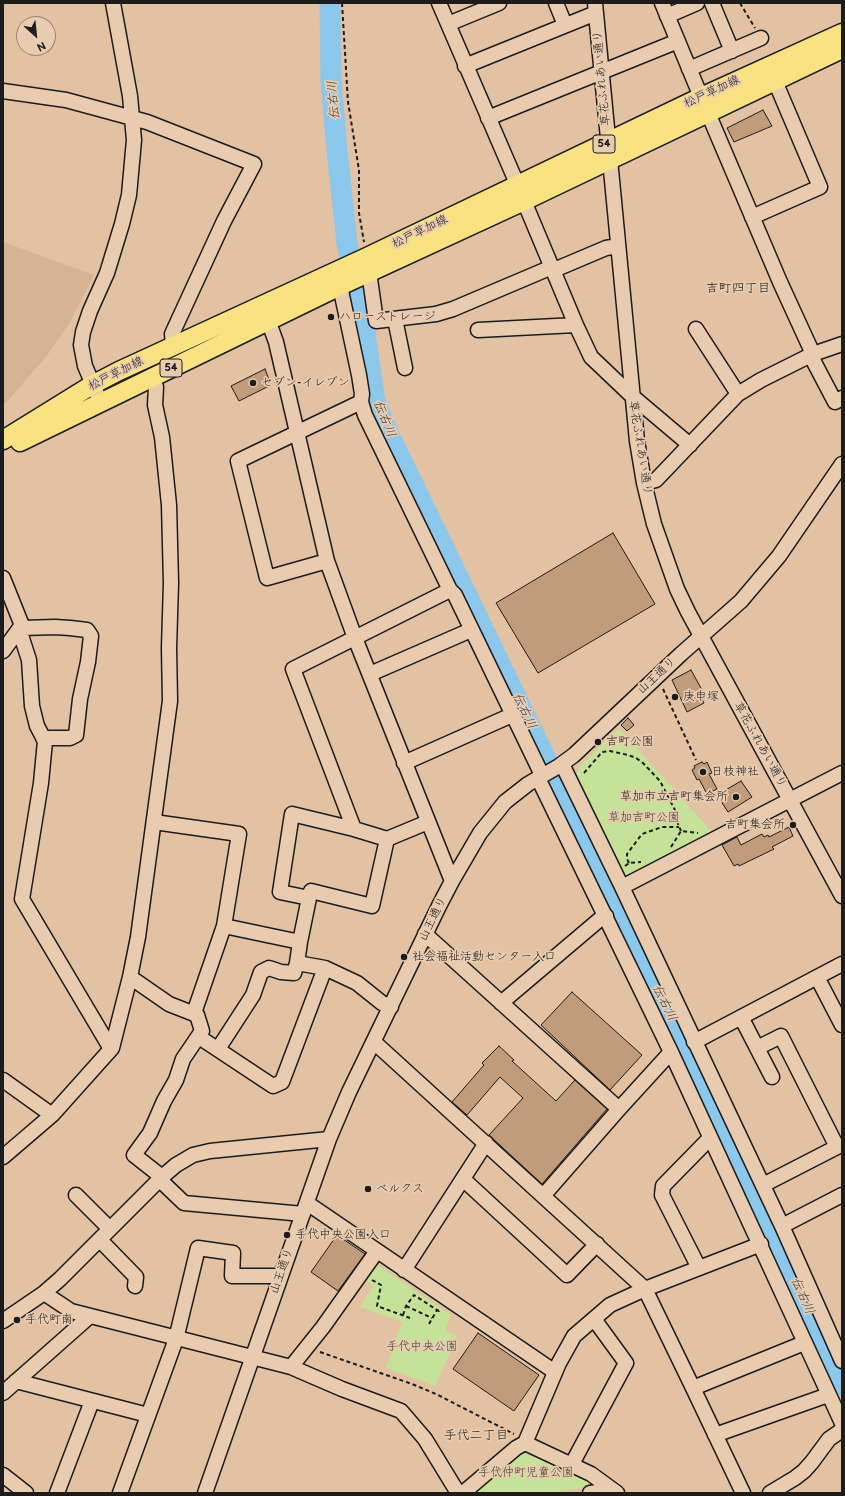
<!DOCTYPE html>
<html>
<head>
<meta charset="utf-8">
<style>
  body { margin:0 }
  #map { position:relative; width:845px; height:1496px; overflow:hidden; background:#e2c2a3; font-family:"Balsamiq Sans",sans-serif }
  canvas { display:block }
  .frame { position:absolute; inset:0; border:4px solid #1c1c1c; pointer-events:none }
  .north { position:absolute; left:16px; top:16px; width:40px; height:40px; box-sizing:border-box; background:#e9ccb0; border:1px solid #978675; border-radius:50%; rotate:153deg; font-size:11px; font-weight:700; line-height:16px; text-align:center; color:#1c1c1c }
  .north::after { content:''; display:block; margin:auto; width:14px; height:18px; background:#1c1c1c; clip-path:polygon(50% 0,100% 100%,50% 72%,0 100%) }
</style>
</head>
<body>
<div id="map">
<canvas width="845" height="1496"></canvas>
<div class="frame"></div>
<div class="north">N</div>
</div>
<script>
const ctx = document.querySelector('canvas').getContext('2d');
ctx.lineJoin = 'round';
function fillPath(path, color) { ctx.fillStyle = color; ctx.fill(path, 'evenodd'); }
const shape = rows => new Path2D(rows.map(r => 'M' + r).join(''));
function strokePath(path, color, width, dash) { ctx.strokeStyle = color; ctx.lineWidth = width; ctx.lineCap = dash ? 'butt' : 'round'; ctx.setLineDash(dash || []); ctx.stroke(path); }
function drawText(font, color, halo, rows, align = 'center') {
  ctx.font = font + ' "Balsamiq Sans","Klee One",sans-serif'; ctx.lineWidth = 3.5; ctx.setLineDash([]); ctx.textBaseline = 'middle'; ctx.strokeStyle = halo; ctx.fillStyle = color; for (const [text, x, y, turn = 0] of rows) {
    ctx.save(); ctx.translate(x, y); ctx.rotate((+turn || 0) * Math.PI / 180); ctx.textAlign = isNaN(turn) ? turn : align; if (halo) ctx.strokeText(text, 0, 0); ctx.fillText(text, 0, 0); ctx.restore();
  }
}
fillPath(shape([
  [3,242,94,275,69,324,46,357,3,406]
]), '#d4b495');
fillPath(shape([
  [619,728,713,833,625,876,576,775,579,767],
  [375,1263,451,1315,445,1330,457,1337,435,1386,386,1368,402,1322,360,1307,373,1286,363,1278],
  [524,1450,589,1480,590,1484,588,1487,548,1493,470,1493]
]), '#c6e198');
strokePath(shape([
  [330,3,331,80,337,151,347,243,365,333,375,402,384,424,739,1158,842,1385]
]), '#8cc7ec', 21);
const building = shape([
  [763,110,772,126,734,142,727,128,763,110],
  [265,369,271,385,239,401,231,386,265,369],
  [613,533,655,604,538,673,496,603,613,533],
  [691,670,702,690,698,692,704,703,687,712,672,680,691,670],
  [628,718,634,725,627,731,621,725,628,718],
  [702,762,704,764,707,762,712,773,709,774,717,789,707,794,699,779,697,780,692,770,695,768,694,766,702,762],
  [741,781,752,797,728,812,717,795,741,781],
  [789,827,793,836,772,847,774,849,739,866,738,864,734,866,722,845,737,837,741,845,762,834,764,837,768,835,769,837,789,827],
  [572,992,642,1055,610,1090,541,1025,572,992],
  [499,1046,514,1060,512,1061,556,1101,575,1080,607,1109,542,1184,489,1135,523,1098,500,1077,467,1115,452,1102,484,1065,482,1063,499,1046],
  [337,1235,365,1254,338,1291,311,1272,337,1235],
  [478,1333,539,1375,514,1411,453,1369,478,1333]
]);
fillPath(building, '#c19c7a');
strokePath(building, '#1c1c1c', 1);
const minor = shape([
  [439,3,518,186],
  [556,3,565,25],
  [595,3,637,441,644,483,654,524,677,589,688,612,842,896],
  [662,3,701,97],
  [712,3,732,51],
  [667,16,697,3],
  [448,24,499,3],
  [465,66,596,13],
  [689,69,761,38],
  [3,91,66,100,147,122,254,164,224,221,172,334,173,346],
  [708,113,780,282,813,354,814,362,835,402,842,398],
  [488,118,678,41],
  [524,201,576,325,591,357,632,396,690,445],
  [752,217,820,187,775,81],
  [554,270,606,248,618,246],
  [369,272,376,321,436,314,453,309,552,267],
  [340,286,359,375,362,394,361,402,365,415,450,590,455,595,542,775],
  [264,313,272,331,276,342,327,561,355,638,452,881],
  [395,319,405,368],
  [696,329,738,394],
  [478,330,576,325],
  [97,394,85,366,81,345,83,332,90,311,107,273,122,224,129,195,134,140,130,96,113,3],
  [644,483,656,480,738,394,761,380,813,354,842,344],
  [327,561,267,578,238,461,361,402],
  [3,578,23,628,55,627,70,628,87,630,91,636,88,662,80,699,76,735,70,738,43,738],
  [19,629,29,660,32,706,37,726,45,741,41,783,22,899,111,1049],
  [3,651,22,625],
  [370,674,471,630],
  [404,763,512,715],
  [562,764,622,887,782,1226,842,1361],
  [538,778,671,1052,842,1423],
  [154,822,239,834,224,926,300,942,297,963,325,968,357,983,382,1003,391,1007],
  [354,829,293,669,450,590],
  [387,839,372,906,311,891,309,898,280,892,292,814,354,829,387,839,428,822],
  [622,887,842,773],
  [425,934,619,1109],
  [300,942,309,898],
  [130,977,169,1004,197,1015,202,1031,183,1059,176,1080,164,1101,150,1133,134,1155,162,1177],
  [817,977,842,1025],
  [501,1003,599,920,606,916],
  [194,1013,224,926],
  [741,1017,772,1077],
  [199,1037,273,1086,282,1082,325,968],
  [374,1042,645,1289,693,1388,743,1493],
  [694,1042,842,964],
  [757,1048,781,1036,837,1147,763,1185],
  [218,1049,253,995,261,972,269,968,281,972,294,973,297,963],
  [3,1080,52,1115],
  [3,1157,52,1115,112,1048,130,977,138,937,170,701,169,648,171,583,169,505,162,437,155,405,156,387,151,377],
  [463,1179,567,1275,597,1244],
  [160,1180,184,1203,303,1214],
  [76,1195,110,1229],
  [543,1196,619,1109,671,1052],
  [307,1203,555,1372],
  [782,1226,842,1195],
  [100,1240,136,1277,135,1286],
  [699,1268,662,1195,663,1186,710,1138],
  [404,1270,486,1143],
  [44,1293,71,1311,291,1367,342,1389,401,1411,425,1439,458,1493],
  [3,1321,44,1293,60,1279,162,1177,176,1165,193,1155,210,1151,329,1139],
  [291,1367,323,1327,377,1251],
  [16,1381,148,1415],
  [693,1388,804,1343],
  [3,1393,90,1316],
  [715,1435,828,1395],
  [525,1443,591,1474,617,1493],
  [572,1464,626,1363,594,1319],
  [3,1475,26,1493],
  [57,1493,92,1401],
  [120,1493,176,1339,198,1248,233,1253,232,1276,281,1276],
  [205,1493,329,1139,349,1092,439,906,452,881,480,833,505,802,528,784,559,766,574,755,681,654,741,601,779,556,842,464],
  [463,1493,516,1448,525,1443,559,1363,574,1336,610,1305,645,1289,761,1244],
  [590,1493,611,1490],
  [770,1493,795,1478,804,1471,812,1462,829,1439,842,1430]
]);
const major = shape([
  [3,440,92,385,119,371,367,257,701,97,842,33],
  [20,442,340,286,524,201,842,49]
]);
strokePath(minor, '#1c1c1c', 17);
strokePath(major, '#1c1c1c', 21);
strokePath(shape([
  [342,3,348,102,359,170,359,213,364,242],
  [740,3,755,28],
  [663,689,696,760],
  [584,773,602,752,610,751,628,755,636,758,643,763,660,781,676,812,678,824,681,831],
  [671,847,681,831,698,833],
  [629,863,627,859,627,854,642,834,662,827,679,827],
  [625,866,629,863,641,862],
  [372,1280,381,1285,377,1306,410,1318],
  [406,1306,432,1318],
  [403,1315,406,1306,414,1295,437,1310,439,1311,441,1309],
  [429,1324,437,1310],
  [320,1352,412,1384,436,1394,514,1434]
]), '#1c1c1c', 2, [4, 3]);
strokePath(minor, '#e9ccb0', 14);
strokePath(major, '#f8e281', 18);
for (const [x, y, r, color] of [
  [331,317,4,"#1c1c1c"],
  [253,383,4,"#1c1c1c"],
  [675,697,4,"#1c1c1c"],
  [598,742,4,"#1c1c1c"],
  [703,772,4,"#1c1c1c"],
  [736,797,4,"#1c1c1c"],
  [793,825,4,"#1c1c1c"],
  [404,957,4,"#1c1c1c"],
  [368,1189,4,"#1c1c1c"],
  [287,1235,4,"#1c1c1c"],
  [17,1320,4,"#1c1c1c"]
]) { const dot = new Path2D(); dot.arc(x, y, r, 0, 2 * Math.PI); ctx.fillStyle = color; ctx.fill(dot); strokePath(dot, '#e9ccb0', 1.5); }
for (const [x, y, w] of [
  [604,144,22],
  [171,368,22]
]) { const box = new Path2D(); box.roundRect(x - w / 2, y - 9, w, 18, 3); ctx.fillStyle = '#e9ccb0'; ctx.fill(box); strokePath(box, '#1c1c1c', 1); }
drawText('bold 11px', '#1c1c1c', null, [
  ["54",604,144],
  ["54",171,368]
]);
drawText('12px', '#1c1c1c', '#e9ccb0', [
  ["草花ふれあい通り",602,78,-95],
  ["松戸草加線",712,92,-25],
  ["松戸草加線",420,232,-26],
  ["松戸草加線",116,374,-27],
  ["草花ふれあい通り",640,448,81],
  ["山王通り",657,676,-43],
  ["草花ふれあい通り",760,745,61],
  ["山王通り",433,919,-64],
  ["山王通り",282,1271,-71]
]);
drawText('12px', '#1c1c1c', '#e9ccb0', [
  ["ハローストレージ",339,317],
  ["セブン-イレブン",261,383],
  ["庚申塚",683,697],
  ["吉町公園",606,742],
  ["日枝神社",711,772],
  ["草加市立吉町集会所",728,797,"right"],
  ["吉町集会所",785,825,"right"],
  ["社会福祉活動センター入口",412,957],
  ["ベルクス",376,1189],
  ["手代中央公園入口",295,1235],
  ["手代町南",25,1320]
], 'left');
drawText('12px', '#3e4335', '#e9ccb0', [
  ["草加吉町公園",644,818],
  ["手代中央公園",422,1347],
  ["手代仲町児童公園",526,1473]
]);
drawText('italic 13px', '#323e46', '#e9ccb0', [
  ["伝右川",334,100,-95],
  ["伝右川",384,419,67],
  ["伝右川",524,711,64],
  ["伝右川",664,1003,64],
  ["伝右川",802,1296,66]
]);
drawText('13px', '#1c1c1c', '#e9ccb0', [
  ["吉町四丁目",738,289],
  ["手代二丁目",476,1436]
]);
</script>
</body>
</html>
